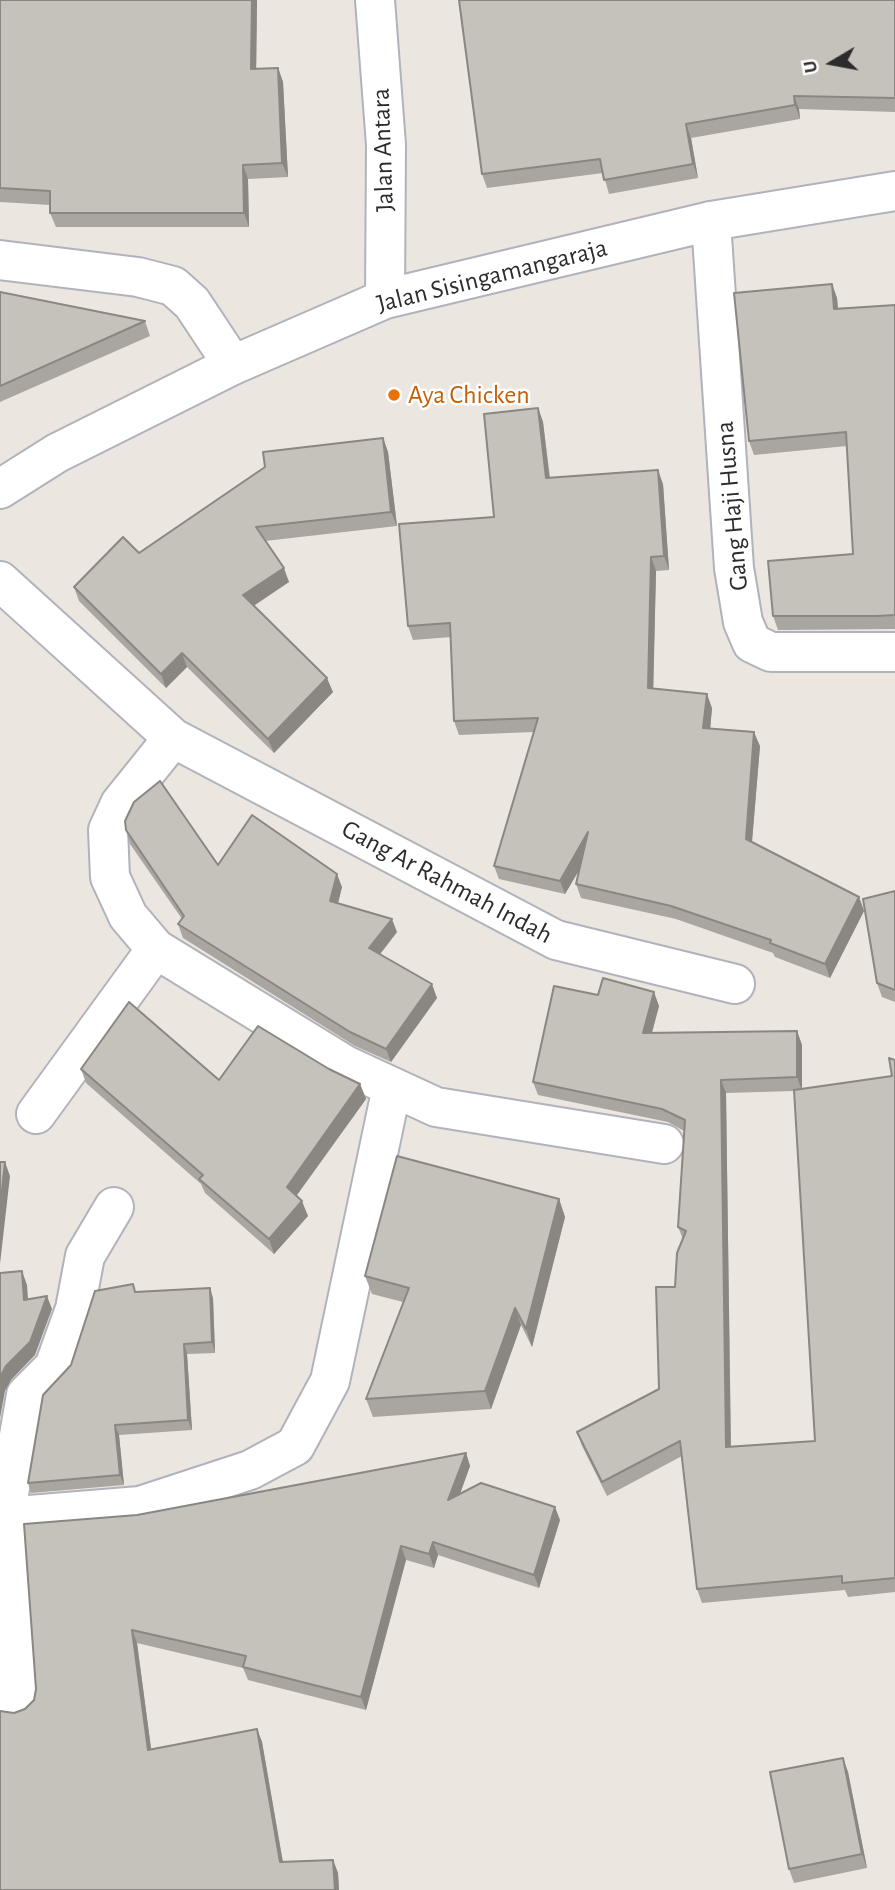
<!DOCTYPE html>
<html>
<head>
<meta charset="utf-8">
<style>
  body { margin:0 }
  #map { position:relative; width:895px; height:1890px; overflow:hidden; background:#ece6e0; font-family:"Alegreya Sans",sans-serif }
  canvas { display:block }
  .north { position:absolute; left:797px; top:28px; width:70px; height:70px; -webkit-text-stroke:5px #fff; paint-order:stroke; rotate:260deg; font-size:19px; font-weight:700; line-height:28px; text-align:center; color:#2c2c2c }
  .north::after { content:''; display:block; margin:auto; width:24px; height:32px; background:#2c2c2c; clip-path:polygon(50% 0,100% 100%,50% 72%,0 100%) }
</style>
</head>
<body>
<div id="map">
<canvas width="895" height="1890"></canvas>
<div class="north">U</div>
</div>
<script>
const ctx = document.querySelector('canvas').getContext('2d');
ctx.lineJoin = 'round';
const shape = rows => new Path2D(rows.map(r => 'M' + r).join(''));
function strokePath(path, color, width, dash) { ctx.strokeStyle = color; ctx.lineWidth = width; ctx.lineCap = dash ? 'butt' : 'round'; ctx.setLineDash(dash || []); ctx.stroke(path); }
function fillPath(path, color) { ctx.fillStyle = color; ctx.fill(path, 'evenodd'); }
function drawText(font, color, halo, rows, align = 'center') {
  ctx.font = font + ' "Alegreya Sans",sans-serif'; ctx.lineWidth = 5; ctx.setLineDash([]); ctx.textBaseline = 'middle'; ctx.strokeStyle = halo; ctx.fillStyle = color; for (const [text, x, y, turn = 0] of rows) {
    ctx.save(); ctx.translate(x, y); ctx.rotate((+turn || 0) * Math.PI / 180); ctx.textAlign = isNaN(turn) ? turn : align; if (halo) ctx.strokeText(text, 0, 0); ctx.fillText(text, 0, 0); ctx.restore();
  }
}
const street = shape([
  [711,221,734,568,743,622,752,643,771,652,895,652],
  [0,260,138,277,173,286,192,303,233,365],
  [0,581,173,738,556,940,735,984],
  [156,949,345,1065,436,1107,664,1144],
  [36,1114,156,949,128,916,110,877,108,830,120,804,173,738],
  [5,1517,140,1506,250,1470,295,1446,330,1381,392,1087],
  [0,1703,19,1704,5,1517,26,1395,54,1367,75,1309,85,1256,114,1207]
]);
const secondary = shape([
  [375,0,386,145,385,299],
  [0,489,57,453,233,365,385,299,711,221,895,191]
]);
strokePath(street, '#b0b3bb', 42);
strokePath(secondary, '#b0b3bb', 42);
strokePath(street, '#fff', 38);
strokePath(secondary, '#fff', 38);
fillPath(shape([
  [0,0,257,0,256,69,278,68,283,82,288,177,248,179,249,227,56,227,50,213,50,205,0,202],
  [895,0,895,112,799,109,800,119,691,138,698,178,609,194,603,173,487,188,482,174],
  [832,284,837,298,838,308,895,305,895,629,778,630,773,616,853,554,847,446,754,455,749,441],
  [0,292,145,321,150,336,0,402],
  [538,408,543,422,550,477,663,484,669,570,656,571,653,688,712,708,710,729,760,746,752,842,859,897,864,911,830,978,775,957,773,953,676,919,581,898,576,884,580,869,565,894,499,879,494,866,534,732,459,735,454,721,451,637,413,640,408,626,494,517],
  [383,438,388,452,397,526,265,541,289,582,254,606,333,692,274,753,187,667,166,688,79,601,74,587,139,553],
  [126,830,218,865,342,887,338,903,397,932,380,954,437,998,391,1062,355,1046,183,938,178,924,182,919,130,844],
  [895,891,895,1002,882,997,877,983],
  [659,1006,652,1033,797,1031,802,1045,802,1089,892,1076,895,1060,895,1592,848,1597,845,1590,702,1603,697,1589,682,1456,607,1496,582,1446,577,1432,659,1389,683,1239,678,1227,684,1131,668,1122,538,1095,533,1082],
  [794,1091,815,1441,731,1447,726,1093],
  [81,1069,219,1080,329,1069,360,1084,366,1099,296,1196,308,1216,274,1254,205,1193,201,1184,86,1083],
  [559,1199,565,1217,532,1347,521,1325,491,1409,373,1417,366,1399,403,1302,372,1294,365,1276],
  [136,1292,213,1298,215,1353,187,1354,192,1430,119,1435,124,1485,31,1493,28,1483],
  [466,1453,470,1466,460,1494,560,1520,539,1588,438,1555,434,1568,406,1560,366,1710,248,1680,243,1668,137,1643,151,1749,257,1729,262,1742,283,1862,333,1860,338,1873,339,1890,0,1890,14,1713,25,1709,34,1700,137,1515],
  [843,1758,848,1772,867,1868,794,1883,789,1869]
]), '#a9a6a1');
fillPath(shape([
  [252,0,257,0,256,83,251,69],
  [278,68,283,82,288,177,282,163],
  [794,96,799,109,800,119,795,105],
  [686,124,691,138,698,178,693,164],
  [243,165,248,179,249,227,244,213],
  [832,284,837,298,839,322,834,309],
  [538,408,543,422,551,492,546,478],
  [383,438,388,452,397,526,391,512],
  [658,470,663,484,669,570,664,556],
  [651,557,656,571,653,702,648,688],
  [284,568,289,582,248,609,243,595],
  [182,653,187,667,166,688,161,674],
  [327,678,333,692,274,753,268,739],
  [707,694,712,708,709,742,703,728],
  [754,732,760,746,751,853,746,839],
  [588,832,593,846,565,894,560,881],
  [337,874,342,887,335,915,330,901],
  [859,897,864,911,830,978,825,964],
  [392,919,397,932,374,962,369,948],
  [432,984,437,998,391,1062,386,1049],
  [654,992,659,1006,648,1047,643,1033],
  [797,1031,802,1045,802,1091,797,1077],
  [721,1080,726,1093,731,1461,726,1447],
  [360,1084,366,1099,292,1202,287,1187],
  [5,1162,10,1176,0,1264,0,1209],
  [559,1199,565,1217,532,1347,526,1329],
  [302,1201,308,1216,274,1254,269,1239],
  [22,1271,27,1285,29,1313,24,1300],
  [210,1288,213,1298,215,1353,212,1342],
  [47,1296,52,1309,35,1355,11,1380,5,1391,0,1418,0,1377],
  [515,1308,521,1325,491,1409,485,1391],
  [184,1344,187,1354,192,1430,188,1420],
  [115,1425,119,1435,124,1485,120,1475],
  [466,1453,470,1466,453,1513,448,1500],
  [555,1507,560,1520,539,1588,534,1575],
  [433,1542,438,1555,434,1568,429,1554],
  [401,1546,406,1560,366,1710,361,1697],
  [132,1630,137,1643,153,1763,148,1750],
  [257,1729,262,1742,285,1875,280,1862],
  [843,1758,848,1772,867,1868,862,1854],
  [333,1860,338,1873,339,1890,335,1890]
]), '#8a8783');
const building = shape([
  [0,0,252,0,251,69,278,68,282,163,243,165,244,213,50,213,50,191,0,188,0,0],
  [459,0,895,0,895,98,794,96,795,105,686,124,693,164,604,180,600,159,482,174,459,0],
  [832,284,834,309,895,305,895,615,877,616,773,616,768,561,853,554,846,432,749,441,734,293,832,284],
  [0,292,145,321,0,386,0,292],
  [538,408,546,478,658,470,664,556,651,557,648,688,707,694,703,728,754,732,746,839,859,897,825,964,770,943,771,940,671,906,576,884,588,832,560,881,494,866,538,718,454,721,450,623,408,626,399,524,494,517,484,414,538,408],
  [383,438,391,512,256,527,284,568,243,595,327,678,268,739,182,653,161,674,74,587,123,537,139,553,265,467,263,452,383,438],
  [160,781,218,865,252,815,337,874,330,901,392,919,369,948,432,984,386,1049,350,1032,178,924,184,916,126,830,125,821,134,802,160,781],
  [895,891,895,990,877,983,863,899,895,891],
  [603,978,654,992,643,1033,797,1031,797,1077,721,1080,726,1447,815,1441,794,1090,892,1076,889,1058,895,1060,895,1578,842,1583,842,1576,697,1589,680,1441,602,1482,577,1432,659,1389,656,1287,675,1287,677,1253,686,1231,678,1227,685,1120,662,1109,533,1082,554,986,598,995,603,978],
  [129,1002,219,1080,258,1026,329,1069,360,1084,287,1187,302,1201,269,1239,199,1179,203,1175,81,1069,129,1002],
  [397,1156,559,1199,526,1329,515,1308,485,1391,366,1399,409,1288,365,1276,397,1156],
  [0,1162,5,1162,0,1209,0,1162],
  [22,1271,24,1300,47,1296,30,1342,6,1366,0,1377,0,1273,22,1271],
  [133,1284,135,1292,210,1288,212,1342,184,1344,188,1420,115,1425,120,1475,28,1483,43,1395,71,1365,95,1291,133,1284],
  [466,1453,448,1500,481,1483,555,1507,534,1575,433,1542,429,1554,401,1546,361,1697,243,1667,246,1656,132,1630,148,1750,257,1729,280,1862,333,1860,335,1890,0,1890,0,1711,14,1713,25,1709,34,1700,36,1689,24,1524,137,1515,466,1453],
  [843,1758,862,1854,789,1869,770,1772,843,1758]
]);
fillPath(building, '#c5c1bb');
strokePath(building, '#8a8783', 2);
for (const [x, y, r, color] of [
  [394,395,7,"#e8710a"]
]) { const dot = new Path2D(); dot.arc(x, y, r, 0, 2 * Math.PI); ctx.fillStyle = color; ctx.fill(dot); strokePath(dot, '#fff', 2.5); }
drawText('26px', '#2c2c2c', '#fff', [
  ["Jalan Antara",383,150,-92],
  ["Jalan Sisingamangaraja",492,276,-14],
  ["Gang Haji Husna",732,506,-95],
  ["Gang Ar Rahmah Indah",447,882,28]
]);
drawText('26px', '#c56008', '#fff', [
  ["Aya Chicken",408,395]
], 'left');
</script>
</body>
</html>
